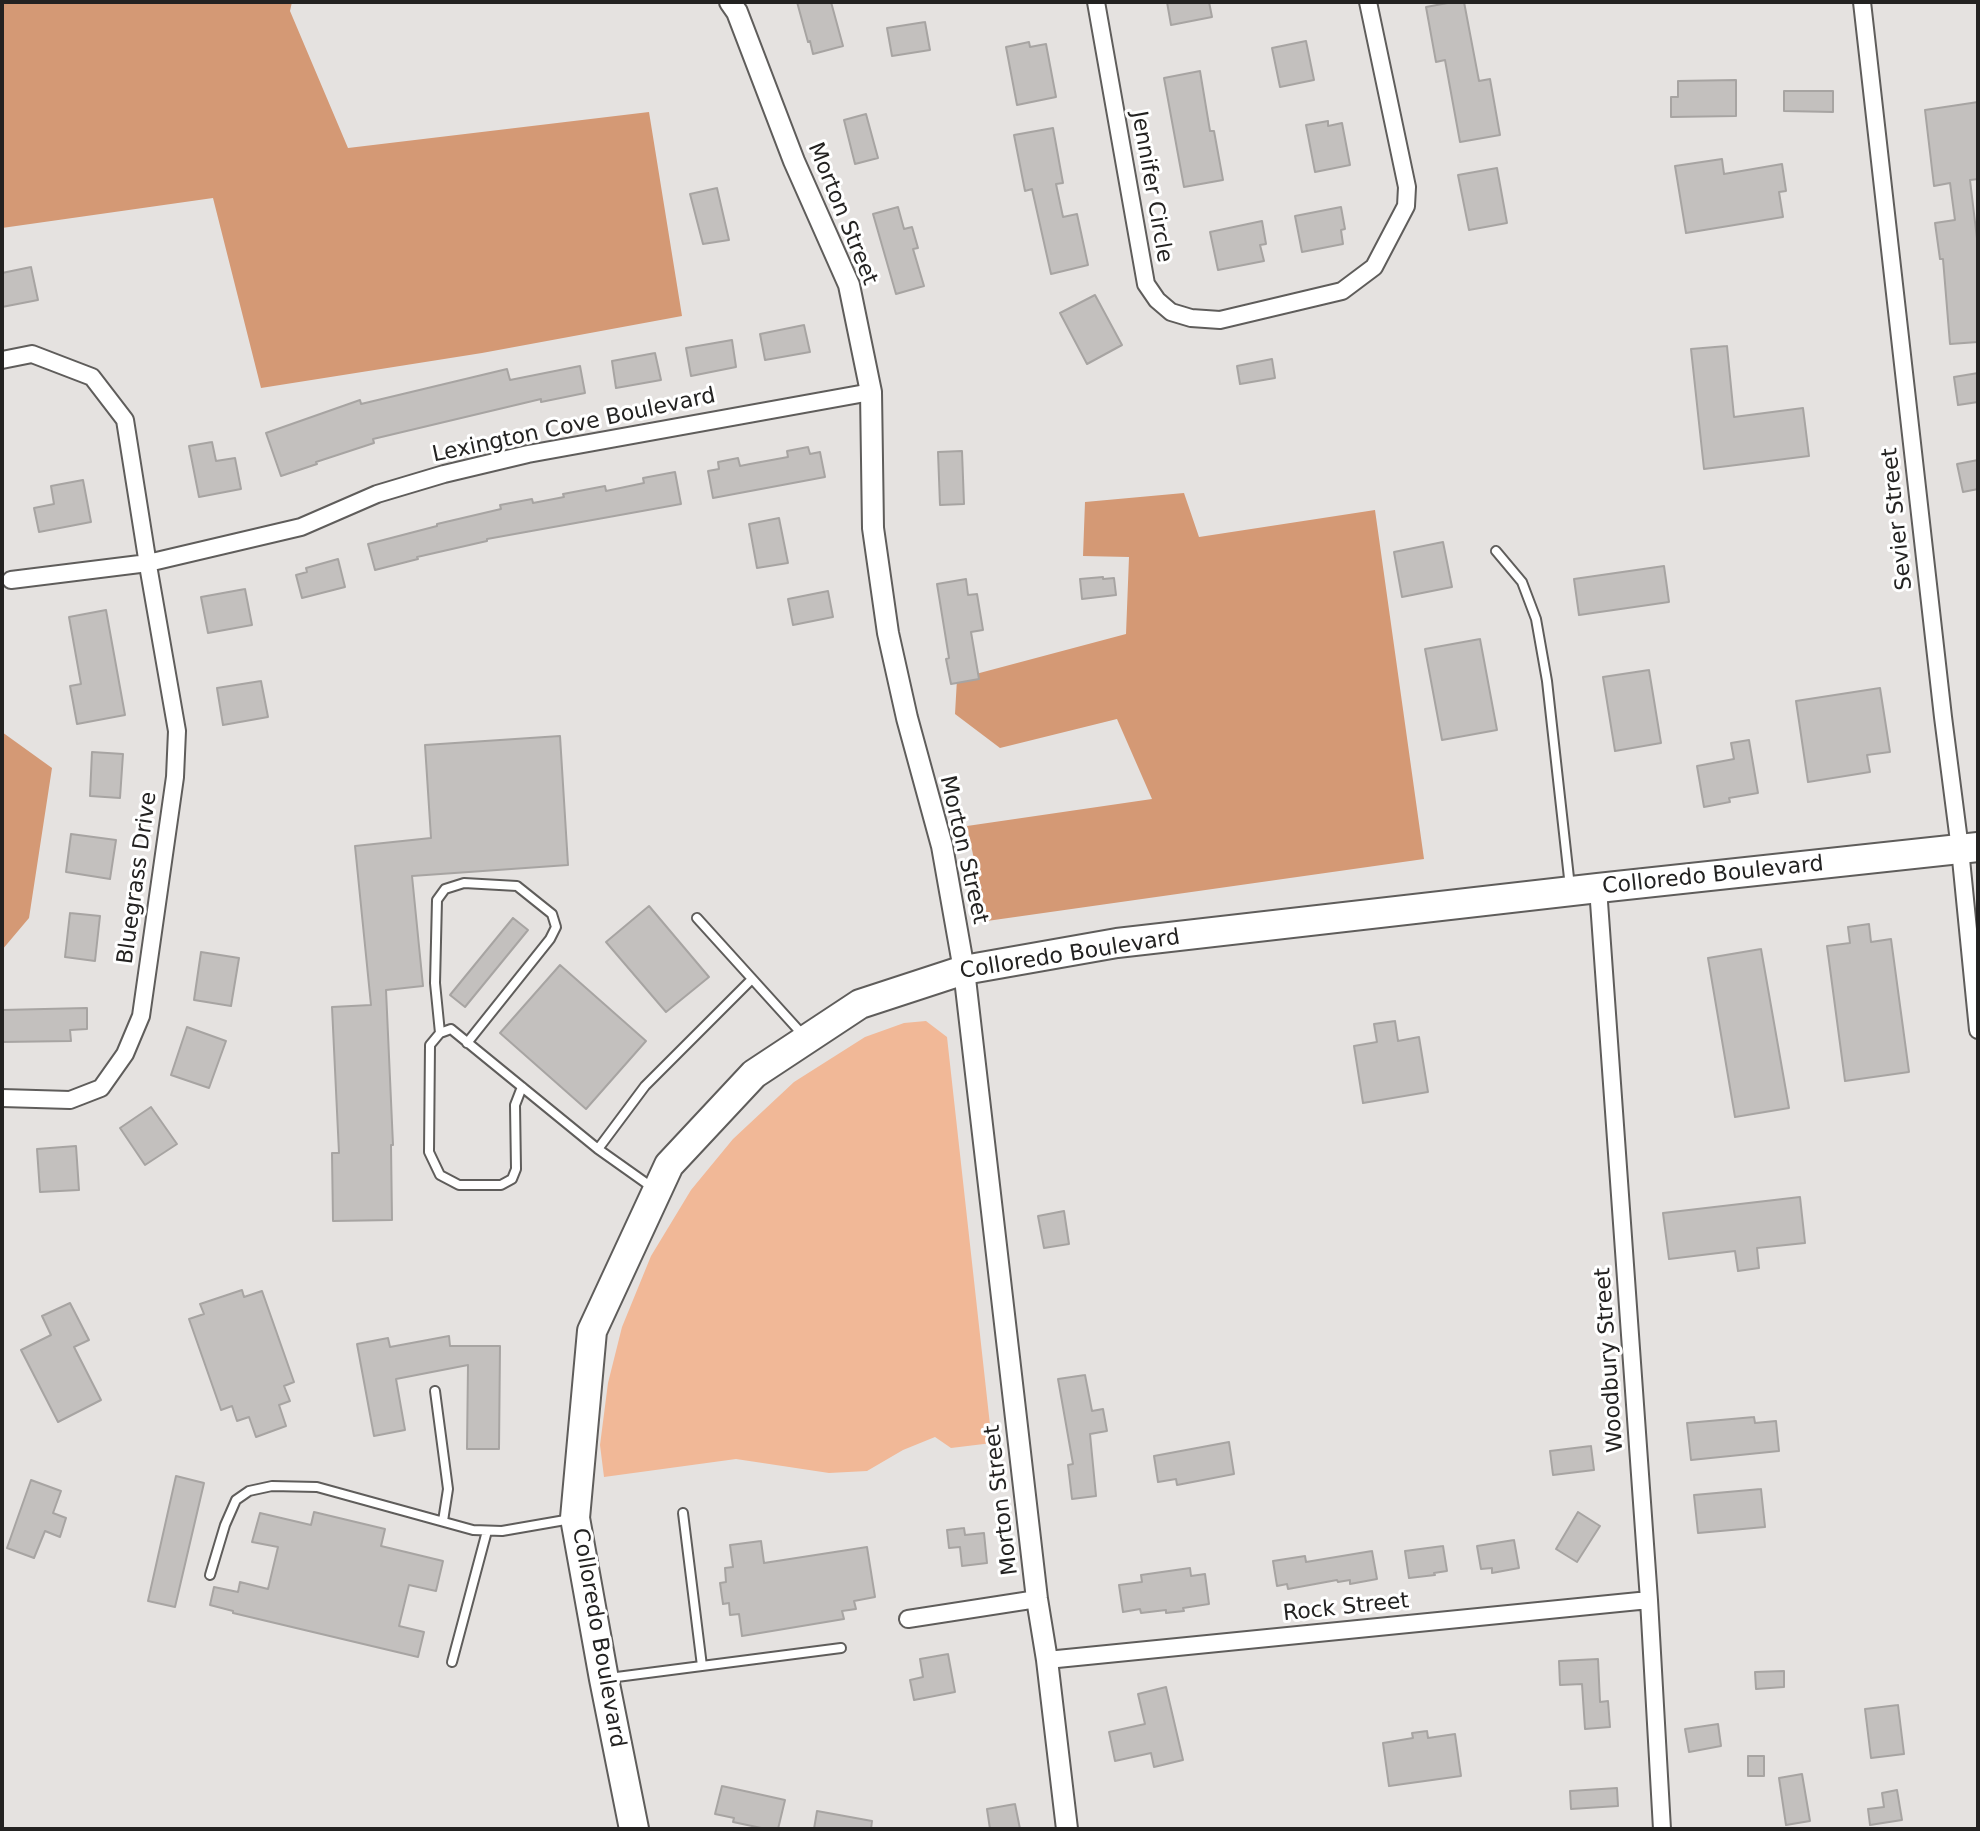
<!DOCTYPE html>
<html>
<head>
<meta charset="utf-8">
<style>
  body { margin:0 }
  #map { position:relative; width:1980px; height:1831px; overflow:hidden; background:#e5e2e0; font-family:"DejaVu Sans",sans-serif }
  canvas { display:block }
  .frame { position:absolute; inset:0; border:4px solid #232221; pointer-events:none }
</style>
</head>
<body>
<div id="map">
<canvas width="1980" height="1831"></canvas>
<div class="frame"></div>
</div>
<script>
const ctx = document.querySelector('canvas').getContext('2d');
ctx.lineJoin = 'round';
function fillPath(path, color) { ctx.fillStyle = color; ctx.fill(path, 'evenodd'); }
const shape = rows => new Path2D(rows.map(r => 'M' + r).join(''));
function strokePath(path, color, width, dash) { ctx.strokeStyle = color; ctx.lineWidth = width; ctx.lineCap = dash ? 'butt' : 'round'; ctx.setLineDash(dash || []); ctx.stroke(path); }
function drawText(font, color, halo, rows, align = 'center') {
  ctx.font = font + ' "DejaVu Sans",sans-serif'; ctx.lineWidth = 6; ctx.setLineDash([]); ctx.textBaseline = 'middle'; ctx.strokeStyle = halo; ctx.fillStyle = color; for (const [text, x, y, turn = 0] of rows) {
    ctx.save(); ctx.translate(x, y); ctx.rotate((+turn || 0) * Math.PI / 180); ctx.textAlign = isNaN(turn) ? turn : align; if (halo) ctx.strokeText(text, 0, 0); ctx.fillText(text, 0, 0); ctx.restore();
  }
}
fillPath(shape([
  [926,1021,947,1037,992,1443,951,1448,935,1437,903,1450,867,1471,829,1473,736,1459,604,1477,600,1445,608,1383,622,1327,651,1256,691,1190,733,1139,794,1082,865,1037,904,1023]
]), '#f1b897');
fillPath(shape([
  [2,2,292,2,290,11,348,148,649,112,682,316,482,353,261,388,213,198,2,228],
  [1184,493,1199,537,1375,510,1424,859,987,921,967,826,1152,799,1117,719,1000,748,955,714,957,679,1126,634,1129,557,1083,556,1085,502],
  [2,732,52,768,29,918,2,950]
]), '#d49975');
const building = shape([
  [797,2,831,2,843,46,813,54,810,41,808,42,797,2],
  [1167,2,1209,2,1212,17,1171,25,1167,2],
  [1453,2,1464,2,1479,81,1490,79,1500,135,1460,142,1445,60,1436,62,1426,7,1453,2],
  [925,22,930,50,892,56,887,28,925,22],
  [1306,41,1314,80,1280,87,1272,48,1306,41],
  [1029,42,1030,47,1046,44,1056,97,1017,105,1006,47,1029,42],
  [1200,71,1210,131,1214,131,1223,180,1184,187,1164,78,1200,71],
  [1736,80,1736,116,1671,117,1671,97,1678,97,1678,81,1736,80],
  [1784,91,1833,91,1833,112,1784,111,1784,91],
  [1978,102,1978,179,1970,180,1978,247,1978,342,1950,344,1943,259,1940,259,1935,223,1955,220,1950,183,1934,186,1925,110,1978,102],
  [866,114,878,158,855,164,844,120,866,114],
  [1328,121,1328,126,1342,123,1350,165,1315,172,1306,125,1328,121],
  [1053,128,1063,183,1056,184,1063,217,1077,214,1088,265,1051,274,1032,189,1025,191,1014,135,1053,128],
  [1722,159,1724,174,1782,164,1786,191,1779,192,1783,217,1686,233,1675,166,1722,159],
  [1497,168,1507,223,1469,230,1458,175,1497,168],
  [717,188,729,240,703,244,690,194,717,188],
  [898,207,904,229,912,227,918,248,913,249,924,286,896,294,873,214,898,207],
  [1341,207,1345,229,1341,230,1343,244,1302,252,1295,216,1341,207],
  [1262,221,1266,244,1260,245,1264,261,1218,270,1210,232,1262,221],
  [31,267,38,300,2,307,2,273,31,267],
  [1095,295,1122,345,1087,364,1060,313,1095,295],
  [804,325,810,352,765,360,760,334,804,325],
  [732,340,736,367,691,376,686,348,732,340],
  [1727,346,1734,417,1803,408,1809,456,1704,469,1691,349,1727,346],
  [655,353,661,380,616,388,612,361,655,353],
  [1272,359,1275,378,1240,384,1237,366,1272,359],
  [580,366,585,393,541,402,541,399,373,439,374,443,316,462,317,464,281,476,266,433,360,400,361,404,507,369,510,380,580,366],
  [1978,373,1978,402,1958,405,1954,377,1978,373],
  [212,442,216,461,235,458,241,489,199,497,189,446,212,442],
  [808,447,810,454,820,452,825,477,713,498,708,471,719,469,718,462,738,458,740,466,750,464,788,457,787,451,808,447],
  [962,451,964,504,940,505,938,452,962,451],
  [1978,460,1978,489,1963,492,1957,464,1978,460],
  [675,472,681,504,487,539,487,541,417,557,418,559,375,570,368,544,437,526,437,524,501,509,500,505,532,499,533,503,564,497,563,494,605,486,606,491,644,483,643,478,675,472],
  [83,480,91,522,39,532,34,508,54,504,51,486,83,480],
  [779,518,788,563,757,568,749,524,779,518],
  [1443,542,1452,587,1402,597,1394,552,1443,542],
  [338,559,345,587,302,598,296,575,307,572,306,568,338,559],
  [1664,566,1669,602,1579,615,1574,579,1664,566],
  [1103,577,1103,579,1114,578,1116,595,1082,599,1080,579,1103,577],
  [966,579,968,595,977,594,983,630,971,632,979,679,951,684,946,659,949,658,937,584,966,579],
  [245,589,252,625,208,633,201,597,245,589],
  [828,591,833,617,793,625,788,599,828,591],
  [106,610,125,715,77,724,70,686,81,684,69,617,106,610],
  [1480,639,1497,730,1442,740,1425,649,1480,639],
  [1649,670,1661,743,1615,751,1603,677,1649,670],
  [261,681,268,717,223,725,217,688,261,681],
  [1880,688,1890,752,1867,755,1870,772,1808,782,1796,701,1880,688],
  [560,736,568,865,412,876,423,986,386,990,393,1145,391,1145,392,1220,333,1221,332,1153,339,1153,332,1007,371,1005,355,846,431,838,425,745,560,736],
  [1749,740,1758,793,1729,798,1730,802,1704,807,1697,766,1734,759,1731,743,1749,740],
  [92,752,123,754,120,798,90,796,92,752],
  [71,834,116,840,110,879,66,872,71,834],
  [649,906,709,977,666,1012,606,942,649,906],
  [70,913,100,916,95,961,65,957,70,913],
  [513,918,528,930,465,1007,450,995,513,918],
  [1869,924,1871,942,1891,939,1909,1072,1845,1081,1827,946,1850,943,1848,927,1869,924],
  [1761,949,1789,1108,1735,1117,1708,958,1761,949],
  [201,952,239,958,231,1006,194,1000,201,952],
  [560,965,646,1041,586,1109,500,1033,560,965],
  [87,1008,87,1029,70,1030,71,1041,2,1042,2,1010,87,1008],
  [1395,1021,1398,1041,1419,1037,1428,1092,1363,1103,1354,1046,1377,1042,1374,1024,1395,1021],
  [187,1027,226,1041,209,1088,171,1075,187,1027],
  [151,1107,177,1144,145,1165,120,1128,151,1107],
  [76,1146,79,1190,40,1192,37,1149,76,1146],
  [1800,1197,1805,1243,1757,1248,1759,1268,1738,1271,1735,1251,1669,1259,1663,1213,1800,1197],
  [1064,1211,1069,1244,1044,1248,1038,1216,1064,1211],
  [242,1290,244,1297,262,1291,294,1382,284,1386,290,1401,279,1405,286,1426,256,1437,249,1417,237,1421,232,1406,221,1410,189,1319,204,1314,200,1304,242,1290],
  [70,1303,89,1340,74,1347,101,1400,58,1422,21,1350,51,1335,42,1316,70,1303],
  [449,1336,450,1346,500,1346,499,1449,467,1449,468,1365,396,1379,405,1430,374,1436,357,1344,388,1338,390,1347,449,1336],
  [1085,1375,1092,1411,1103,1409,1107,1431,1090,1434,1096,1496,1072,1499,1068,1465,1073,1464,1058,1379,1085,1375],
  [1754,1417,1755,1423,1776,1421,1779,1451,1691,1460,1687,1423,1754,1417],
  [1229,1442,1234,1474,1177,1485,1176,1479,1158,1482,1154,1456,1229,1442],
  [1591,1446,1594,1470,1553,1475,1550,1451,1591,1446],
  [176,1476,204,1483,175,1607,148,1601,176,1476],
  [31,1480,61,1491,53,1513,66,1518,60,1537,45,1531,34,1558,7,1548,31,1480],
  [1761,1489,1765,1527,1698,1533,1694,1495,1761,1489],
  [314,1512,385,1529,381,1546,443,1561,436,1591,409,1585,399,1626,424,1632,418,1657,233,1613,233,1611,210,1605,214,1587,238,1592,240,1582,268,1589,278,1547,252,1542,260,1513,311,1525,314,1512],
  [1578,1512,1600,1526,1577,1562,1556,1549,1578,1512],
  [964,1528,965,1535,984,1533,987,1563,962,1566,960,1547,949,1548,947,1530,964,1528],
  [1514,1540,1519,1568,1492,1573,1492,1568,1481,1569,1477,1546,1514,1540],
  [761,1541,764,1563,867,1547,875,1597,854,1601,856,1609,842,1611,844,1619,742,1636,739,1614,730,1615,729,1603,723,1604,720,1583,726,1582,725,1568,733,1567,730,1545,761,1541],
  [1443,1546,1447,1571,1434,1573,1435,1575,1409,1578,1405,1551,1443,1546],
  [1372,1551,1377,1579,1350,1584,1350,1580,1338,1582,1337,1580,1288,1589,1287,1584,1277,1586,1273,1561,1305,1556,1306,1562,1372,1551],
  [1190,1568,1191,1576,1205,1574,1209,1604,1183,1608,1184,1611,1166,1613,1166,1610,1141,1613,1140,1609,1123,1612,1119,1585,1142,1582,1141,1575,1190,1568],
  [948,1654,955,1692,914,1700,910,1680,923,1677,920,1659,948,1654],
  [1598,1659,1600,1702,1608,1701,1610,1727,1585,1729,1582,1684,1560,1685,1559,1661,1598,1659],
  [1784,1671,1784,1687,1756,1689,1755,1672,1784,1671],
  [1166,1687,1183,1760,1154,1767,1151,1753,1115,1761,1109,1732,1145,1724,1138,1694,1166,1687],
  [1898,1705,1904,1754,1871,1758,1865,1709,1898,1705],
  [1718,1724,1721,1746,1689,1752,1685,1729,1718,1724],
  [1427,1731,1428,1738,1455,1734,1461,1776,1389,1786,1383,1743,1413,1738,1412,1733,1427,1731],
  [1748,1756,1764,1756,1764,1776,1748,1776,1748,1756],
  [1802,1774,1810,1821,1786,1825,1779,1778,1802,1774],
  [722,1786,785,1800,778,1829,766,1829,733,1822,734,1818,715,1814,722,1786],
  [1617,1788,1618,1806,1571,1809,1570,1791,1617,1788],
  [1897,1790,1902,1820,1870,1825,1868,1809,1884,1807,1882,1793,1897,1790],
  [1015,1804,1020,1829,990,1829,987,1809,1015,1804],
  [817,1811,872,1821,871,1829,814,1829,817,1811]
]);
fillPath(building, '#c3c0be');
strokePath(building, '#a7a4a2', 2);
const service = shape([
  [1496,551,1522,582,1536,619,1547,681,1570,887],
  [697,918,803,1035],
  [440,1033,435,983,437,900,445,889,464,883,517,886,552,914,556,927,550,939,467,1043],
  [522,1087,515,1105,516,1169,512,1179,501,1185,459,1185,440,1175,429,1152,430,1045,440,1033,451,1029,598,1149,653,1188],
  [598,1149,645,1086,752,979],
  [435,1391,448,1489,443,1521],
  [683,1513,702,1666],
  [210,1575,225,1525,236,1500,249,1491,272,1486,317,1487,473,1530,502,1531,571,1519],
  [452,1662,487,1531],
  [609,1678,841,1648]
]);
const minor = shape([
  [1096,2,1146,284,1157,300,1171,312,1191,318,1220,320,1342,291,1374,267,1406,206,1407,187,1368,2],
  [1862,2,1943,717,1960,849,1978,1030],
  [2,360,32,354,92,377,125,420,149,571,177,731,175,777,141,1016,125,1054,101,1088,70,1100,2,1098],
  [11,580,148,563,301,527,377,494,444,474,528,454,871,392],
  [1598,888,1649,1600,1662,1829],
  [908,1619,1037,1599],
  [1047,1660,1649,1600]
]);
const tertiary = shape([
  [730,2,737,12,794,161,849,285,871,392,873,528,888,633,907,718,942,846,964,970,1037,1599,1047,1660,1067,1829]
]);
const trunk = shape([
  [634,1829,604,1679,575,1518,592,1331,669,1165,754,1074,860,1004,964,970,1117,943,1598,888,1978,847]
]);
strokePath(service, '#5f5d5b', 12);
strokePath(minor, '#5f5d5b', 20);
strokePath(tertiary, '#5f5d5b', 24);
strokePath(trunk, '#5f5d5b', 32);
strokePath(service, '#fff', 8);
strokePath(minor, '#fff', 16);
strokePath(tertiary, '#fff', 20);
strokePath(trunk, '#fff', 28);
drawText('22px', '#232221', '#fff', [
  ["Jennifer Circle",1151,187,80],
  ["Morton Street",842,214,68],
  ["Lexington Cove Boulevard",574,426,-12],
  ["Sevier Street",1898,519,-96],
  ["Morton Street",963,850,77],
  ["Colloredo Boulevard",1713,876,-6],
  ["Bluegrass Drive",138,878,-82],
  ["Colloredo Boulevard",1070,955,-9],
  ["Woodbury Street",1610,1360,-94],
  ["Morton Street",1002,1500,-97],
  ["Rock Street",1346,1608,-6],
  ["Colloredo Boulevard",598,1638,80]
]);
</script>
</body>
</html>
